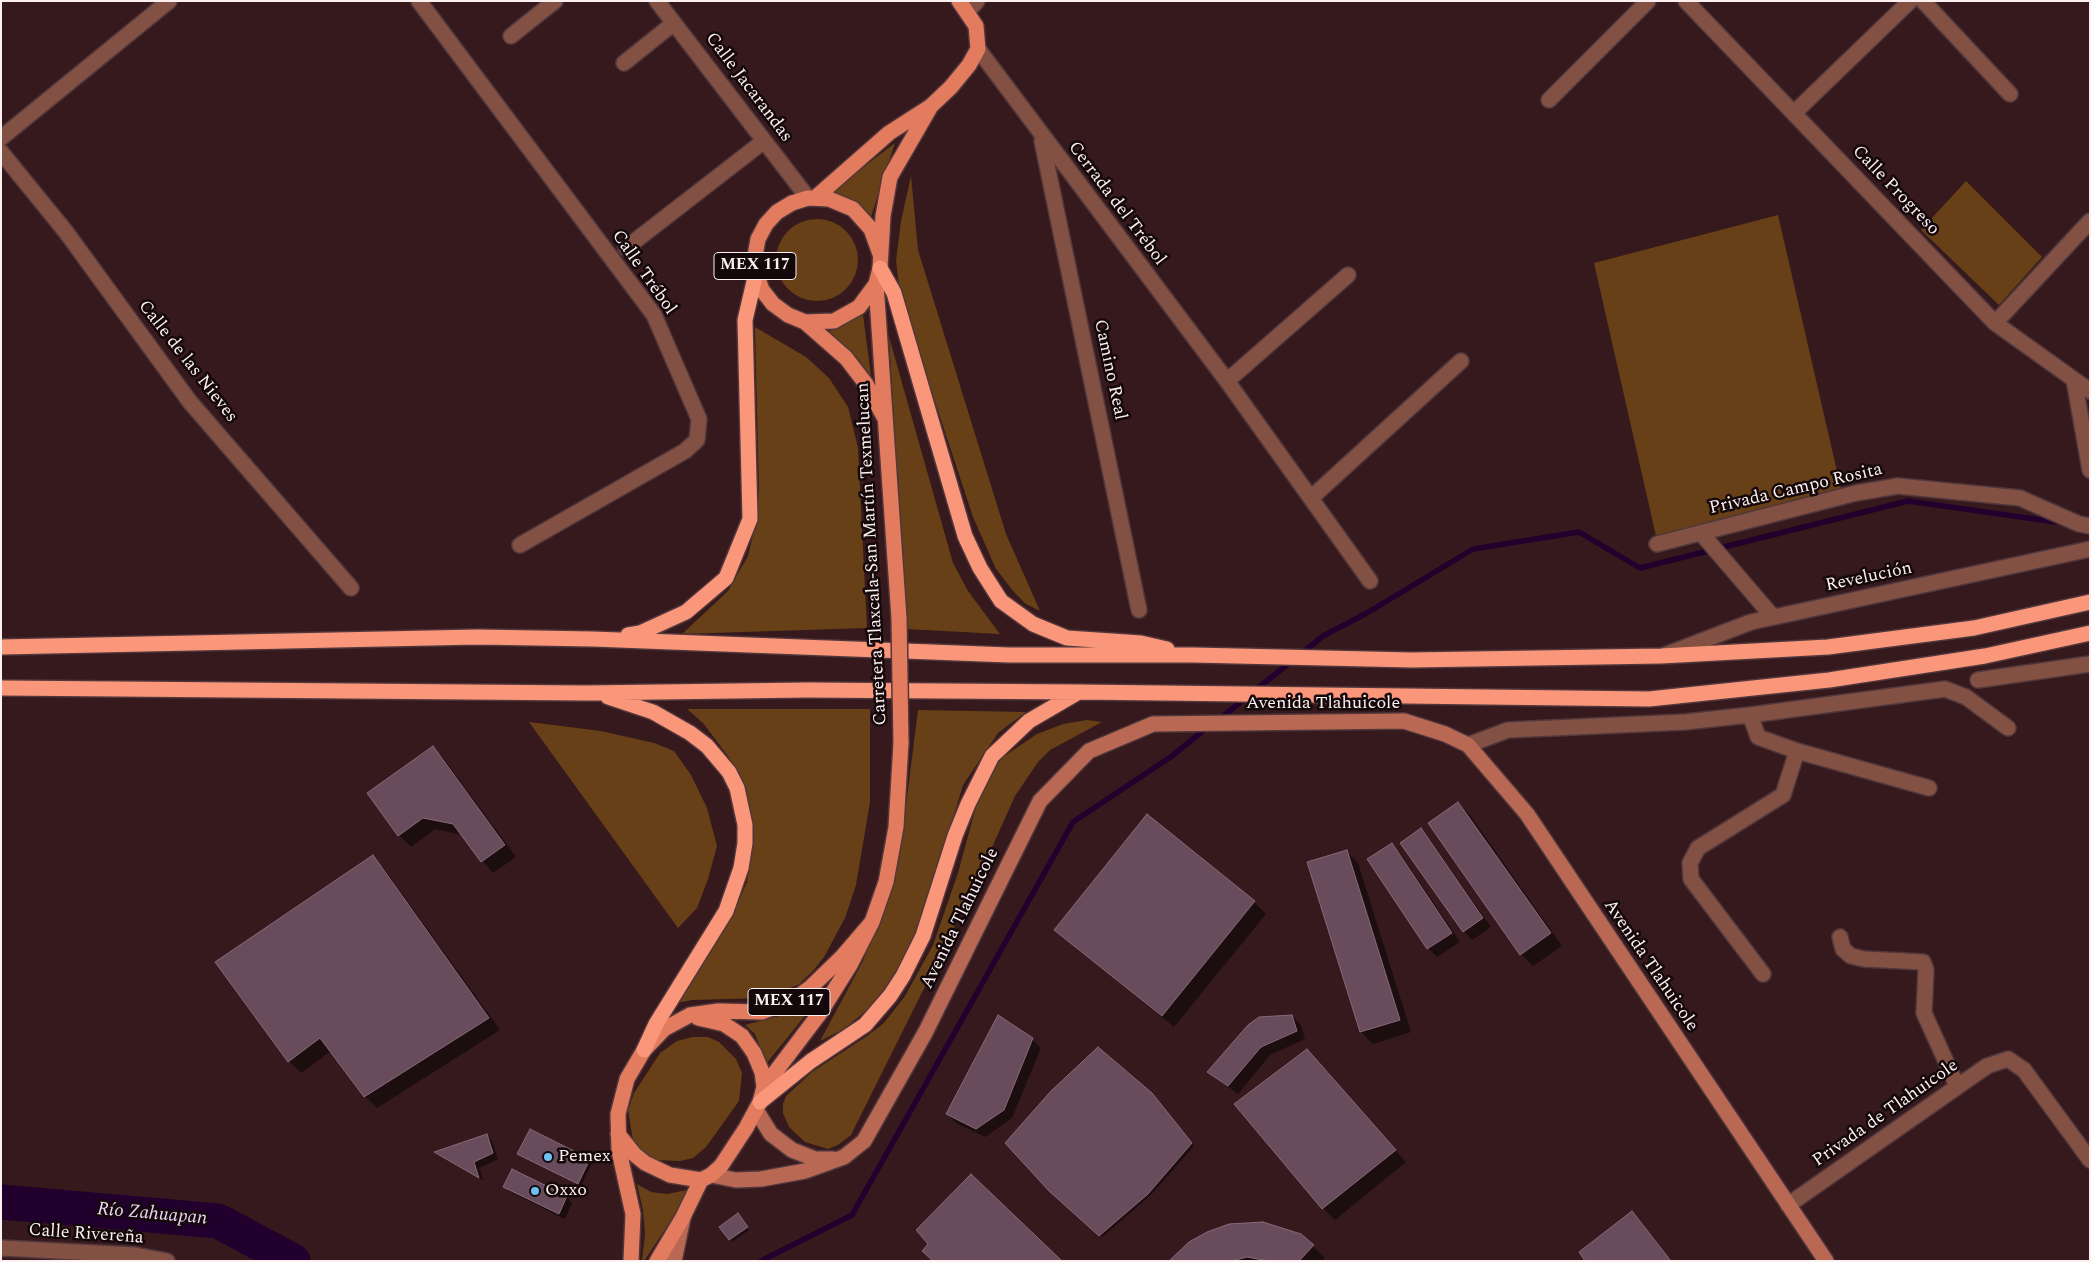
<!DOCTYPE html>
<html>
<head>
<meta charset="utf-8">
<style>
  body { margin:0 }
  #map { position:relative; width:2091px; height:1262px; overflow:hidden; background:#35191d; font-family:Spectral,serif }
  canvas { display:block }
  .frame { position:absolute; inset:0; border:2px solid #fcf0f1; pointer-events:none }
</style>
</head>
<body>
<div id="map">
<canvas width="2091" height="1262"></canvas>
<div class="frame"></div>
</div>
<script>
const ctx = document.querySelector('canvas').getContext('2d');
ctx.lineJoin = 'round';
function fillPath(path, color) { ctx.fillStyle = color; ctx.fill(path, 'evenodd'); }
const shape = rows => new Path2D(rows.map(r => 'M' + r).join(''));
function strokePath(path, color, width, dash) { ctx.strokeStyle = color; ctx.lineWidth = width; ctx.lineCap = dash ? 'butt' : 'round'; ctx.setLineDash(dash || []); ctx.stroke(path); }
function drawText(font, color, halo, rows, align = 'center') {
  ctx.font = font + ' Spectral,serif'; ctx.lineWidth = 5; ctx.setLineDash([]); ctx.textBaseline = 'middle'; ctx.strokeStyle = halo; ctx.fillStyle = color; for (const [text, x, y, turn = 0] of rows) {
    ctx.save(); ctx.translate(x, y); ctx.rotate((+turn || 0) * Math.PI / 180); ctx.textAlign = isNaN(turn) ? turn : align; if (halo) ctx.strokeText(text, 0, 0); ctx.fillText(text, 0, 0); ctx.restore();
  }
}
fillPath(shape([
  [895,143,870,220,828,194],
  [911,176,918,250,1006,534,1040,611,1026,604,1014,592,996,569,973,517,915,341,899,286,896,261,901,221],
  [1966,181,2042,257,1999,305,1921,230],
  [1778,215,1842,493,1656,536,1594,263],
  '776 260a41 41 0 1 1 82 0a41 41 0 1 1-82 0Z',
  [863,315,872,384,828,332],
  [755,327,806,357,829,378,848,407,858,448,867,628,682,634,728,591,748,556,754,531,759,491],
  [889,337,953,563,968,591,1000,634,906,629],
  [687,709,870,709,870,802,856,885,845,918,824,957,813,971,798,985,763,998,692,1000,677,1003,738,902,747,882,752,850,752,836,739,778,728,756,703,723],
  [918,710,1026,712,998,733,963,785,939,865,911,945,892,984,874,1004,844,1029,820,1041,863,961,893,875,902,837],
  [1087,720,1102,722,1050,750,1038,762,1015,796,971,894,851,1135,838,1145,828,1149,805,1142,789,1127,783,1113,783,1104,786,1096,812,1072,867,1036,884,1023,905,996,933,945,958,873,978,799,995,767,1003,757,1037,734,1063,724],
  [529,722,601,731,654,743,674,751,691,775,707,808,717,846,708,879,697,908,678,928],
  [816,1002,766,1064,755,1034,745,1025,798,1011],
  [693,1037,708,1037,719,1042,736,1059,742,1073,739,1101,706,1147,693,1158,680,1161,654,1160,645,1155,633,1141,628,1110,634,1093,660,1053,677,1041],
  [637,1184,651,1192,667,1194,692,1189,644,1261,642,1261,645,1234,643,1210]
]), '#674017');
fillPath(shape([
  [432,747,444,759,516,857,493,873,462,835,435,829,411,847,399,835,369,793],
  [1458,803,1470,815,1562,946,1533,966,1521,954],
  [1421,830,1429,839,1491,927,1472,940,1464,931],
  [1391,845,1400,853,1460,942,1437,957,1428,948],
  [1346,851,1358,863,1411,1032,1373,1044,1361,1032,1308,863],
  [373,857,384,869,500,1030,377,1108,365,1096,331,1051,301,1073,289,1061],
  [1254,902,1266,914,1174,1027,1055,930],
  [1292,1016,1301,1025,1305,1039,1270,1055,1238,1094,1208,1072],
  [1032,1039,1041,1048,1012,1118,985,1137,956,1123,947,1114],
  [1307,1050,1406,1162,1335,1220,1323,1208],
  [1154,1097,1194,1146,1150,1196,1102,1237,1053,1193],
  [530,1131,592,1163,581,1186,519,1154],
  [487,1135,492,1141,498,1159,479,1168,484,1181,436,1152],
  [512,1171,567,1197,572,1203,565,1219,510,1192,505,1187],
  [1632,1213,1672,1261,1587,1261],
  [740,1217,749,1230,732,1242,730,1239],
  [1313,1246,1325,1258,1322,1261,1171,1261]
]), '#0007');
strokePath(shape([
  [1301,654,1323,636,1367,613,1473,549,1579,532,1640,568,1908,501,2063,523],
  [1254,691,1292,661],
  [1217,721,1247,697],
  [761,1261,852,1215,1073,822,1172,756,1209,726]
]), '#21002d', 5.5);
strokePath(shape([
  [1,1202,218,1221,293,1261]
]), '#21002d', 35);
const building = shape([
  [433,746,505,845,481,862,453,824,423,818,398,836,367,793,433,746],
  [1458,802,1551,933,1520,955,1428,823,1458,802],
  [1147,814,1255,901,1162,1016,1054,930,1147,814],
  [1421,828,1483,918,1463,932,1400,843,1421,828],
  [1392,843,1452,933,1427,949,1367,859,1392,843],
  [1347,850,1400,1020,1360,1032,1307,862,1347,850],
  [373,855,489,1018,364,1097,320,1038,288,1062,215,962,373,855],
  [998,1015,1033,1038,1004,1110,976,1129,946,1114,998,1015],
  [1292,1015,1297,1031,1261,1047,1228,1086,1207,1072,1248,1025,1259,1017,1292,1015],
  [1098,1047,1152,1093,1192,1143,1148,1194,1099,1236,1049,1191,1005,1143,1051,1091,1098,1047],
  [1307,1049,1396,1150,1322,1209,1234,1104,1307,1049],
  [530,1129,590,1159,578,1184,517,1154,530,1129],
  [487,1134,493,1153,474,1162,479,1178,434,1152,487,1134],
  [512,1169,567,1196,559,1214,503,1187,512,1169],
  [971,1174,1062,1261,933,1261,922,1251,928,1244,916,1230,971,1174],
  [1632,1211,1671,1261,1585,1261,1579,1252,1632,1211],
  [738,1213,748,1227,729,1240,719,1227,738,1213],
  [1263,1222,1301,1234,1314,1245,1299,1261,1268,1261,1247,1257,1232,1261,1169,1261,1189,1242,1207,1232,1229,1224,1263,1222]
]);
fillPath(building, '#684c5c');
strokePath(building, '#87697a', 1);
const street = shape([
  [419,1,654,315,699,419,697,440,685,451,520,545],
  [657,1,808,198],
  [1686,1,1995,323,2090,391],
  [1923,1,2010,94],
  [967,12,977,1],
  [511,36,555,1],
  [978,49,1227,381,1370,581],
  [624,63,674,23],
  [1549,100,1648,1],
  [1794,113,1910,1],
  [1,138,169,1],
  [1042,141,1139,610],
  [1,152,66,232,190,402,351,588],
  [626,248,764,141],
  [1995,323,2090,221],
  [2074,380,2090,470],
  [1227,381,1348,275],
  [1311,498,1461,361],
  [1701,533,1773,617],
  [1657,544,1856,493,1898,486,2020,498,2079,524,2090,526],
  [1665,655,1751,622,2090,549],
  [1978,680,2090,664],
  [1750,715,1758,737,1797,751,1929,788],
  [1468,745,1508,730,1685,722,1750,715,1945,689,1966,697,2008,728],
  [1840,937,1843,949,1851,956,1864,959,1923,962,1926,970,1924,1013,1957,1086],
  [1763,974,1691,879,1690,863,1698,848,1783,795,1797,751],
  [1788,1205,1987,1066,2008,1059,2024,1070,2090,1160],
  [1,1248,135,1255,167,1261]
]);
const secondary = shape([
  [756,1110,771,1134,792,1150,815,1159,833,1159],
  [711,1175,736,1180,761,1179,805,1171,844,1157,864,1141,925,1033,1040,801,1089,751,1153,724,1404,721,1445,734,1468,745,1527,814,1826,1261],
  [674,1261,683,1218]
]);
const primary = shape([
  [815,198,889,133,931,106,951,87,969,65,978,49,976,26,959,1],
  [880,254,871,229,853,209,829,199,808,198,792,203,777,212,766,224,758,239,755,256,756,273,762,290,773,304,788,315,805,322,834,321,859,307,876,284,880,268,883,216,890,177,931,106],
  [876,284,899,618],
  [805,322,846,358,866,384,884,417],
  [764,1087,820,1013,850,965,872,922,886,882,896,827,901,743],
  [618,1134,634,1154,645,1163,670,1175,701,1180,711,1175,721,1166,746,1128,760,1102,764,1087,762,1072,754,1053,742,1036,724,1024,698,1018],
  [631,1261,633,1214,619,1151,618,1114,627,1079,644,1050,664,1029,690,1015,718,1011,762,1012,793,1000,811,987,842,957,872,922],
  [657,1261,683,1217,701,1180]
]);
const highway = shape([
  [880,268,894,293,965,536,980,568,1001,601,1033,624,1067,638,1141,643,1167,649],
  [628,635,640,633,686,612,726,578,750,519,745,320,756,273],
  [1,647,478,637,593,639,1009,655,1193,655,1412,660,1661,656,1828,647,1974,628,2090,602],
  [1,688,585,693,807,690,1080,692,1649,699,1829,680,1985,656,2090,633],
  [608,697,653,712,690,733,707,746,729,772,737,788,745,825,745,843,741,868,726,911,656,1024,644,1050],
  [760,1102,811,1061,865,1025,890,996,903,976,923,936,955,836,968,804,992,756,1029,721,1077,693]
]);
strokePath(street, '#51373b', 18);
strokePath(secondary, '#51373b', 18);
strokePath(primary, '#51373b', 18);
strokePath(highway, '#51373b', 18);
strokePath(street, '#835143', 15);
strokePath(secondary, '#b96953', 15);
strokePath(primary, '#e37c5f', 15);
strokePath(highway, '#fa967a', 15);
const primaryBridge = shape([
  [899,618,901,743]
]);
strokePath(primaryBridge, '#51373b', 18, []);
strokePath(primaryBridge, '#e37c5f', 15);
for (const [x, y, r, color] of [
  [548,1157,5,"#6ec2f3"],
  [535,1191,5,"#6ec2f3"]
]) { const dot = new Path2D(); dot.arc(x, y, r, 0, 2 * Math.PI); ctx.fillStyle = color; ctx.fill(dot); strokePath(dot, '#14080a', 2); }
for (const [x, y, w] of [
  [755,266,82],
  [789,1002,82]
]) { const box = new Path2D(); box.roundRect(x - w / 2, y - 13.5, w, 27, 4); ctx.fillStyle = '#14080a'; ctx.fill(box); strokePath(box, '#fcf0f1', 1); }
drawText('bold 16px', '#fcf0f1', null, [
  ["MEX 117",755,266],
  ["MEX 117",789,1002]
]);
drawText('18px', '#fcf0f1', '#14080a', [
  ["Calle Jacarandas",748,88,53],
  ["Calle Progreso",1895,191,46],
  ["Cerrada del Trébol",1116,204,53],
  ["Calle Trébol",643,273,55],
  ["Calle de las Nieves",187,362,52],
  ["Camino Real",1109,370,78],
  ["Privada Campo Rosita",1796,490,-13],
  ["Carretera Tlaxcala-San Martín Texmelucan",873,554,-93],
  ["Revelución",1869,578,-12],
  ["Avenida Tlahuicole",1323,704],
  ["Avenida Tlahuicole",961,919,-64],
  ["Avenida Tlahuicole",1650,966,56],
  ["Privada de Tlahuicole",1886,1114,-35],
  ["Calle Rivereña",86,1235,4]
]);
drawText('18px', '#fcf0f1', '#14080a', [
  ["Pemex",558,1157],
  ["Oxxo",545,1191]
], 'left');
drawText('italic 19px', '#ecd5f6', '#14080a', [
  ["Río Zahuapan",152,1215,5]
]);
</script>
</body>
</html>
